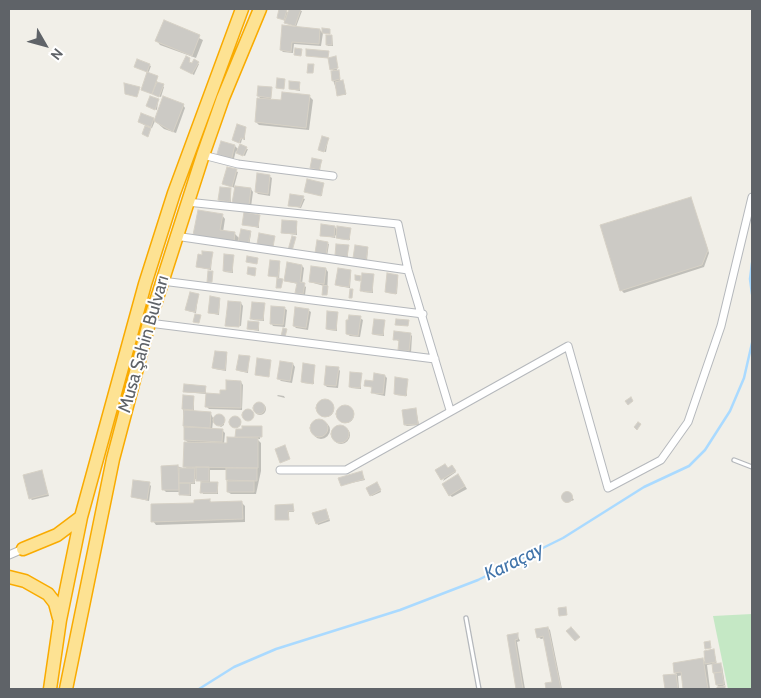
<!DOCTYPE html>
<html>
<head>
<meta charset="utf-8">
<style>
  body { margin:0 }
  #map { position:relative; width:761px; height:698px; overflow:hidden; background:#f1efe8; font-family:Cabin,sans-serif }
  canvas { display:block }
  .frame { position:absolute; inset:0; border:10px solid #5f6368; pointer-events:none }
  .north { position:absolute; left:20px; top:20px; width:50px; height:50px; -webkit-text-stroke:4px #fff; paint-order:stroke; rotate:128deg; font-size:14px; font-weight:700; line-height:20px; text-align:center; color:#5f6368 }
  .north::after { content:''; display:block; margin:auto; width:18px; height:22px; background:#5f6368; clip-path:polygon(50% 0,100% 100%,50% 72%,0 100%) }
</style>
</head>
<body>
<div id="map">
<canvas width="761" height="698"></canvas>
<div class="frame"></div>
<div class="north">N</div>
</div>
<script>
const ctx = document.querySelector('canvas').getContext('2d');
ctx.lineJoin = 'round';
function fillPath(path, color) { ctx.fillStyle = color; ctx.fill(path, 'evenodd'); }
const shape = rows => new Path2D(rows.map(r => 'M' + r).join(''));
function strokePath(path, color, width, dash) { ctx.strokeStyle = color; ctx.lineWidth = width; ctx.lineCap = dash ? 'butt' : 'round'; ctx.setLineDash(dash || []); ctx.stroke(path); }
function drawText(font, color, halo, rows, align = 'center') {
  ctx.font = font + ' Cabin,sans-serif'; ctx.lineWidth = 4; ctx.setLineDash([]); ctx.textBaseline = 'middle'; ctx.strokeStyle = halo; ctx.fillStyle = color; for (const [text, x, y, turn = 0] of rows) {
    ctx.save(); ctx.translate(x, y); ctx.rotate((+turn || 0) * Math.PI / 180); ctx.textAlign = isNaN(turn) ? turn : align; if (halo) ctx.strokeText(text, 0, 0); ctx.fillText(text, 0, 0); ctx.restore();
  }
}
fillPath(shape([
  [752,614,752,689,728,689,713,616]
]), '#c5e8c5');
fillPath(shape([
  [281,9,289,13,290,9,302,11,296,27,278,17],
  [164,21,203,40,196,58,160,45,157,41],
  [283,27,320,30,323,33,321,46,294,44,293,53,283,52,281,50],
  [332,36,333,46,328,46,327,45],
  [335,58,337,70,341,82,344,83,346,95,338,95,333,80,334,72,332,69],
  [190,59,189,64,199,64,194,75,183,69],
  [149,65,151,66,148,74,157,77,157,83,164,87,161,97,142,90,149,72,137,68],
  [299,84,300,91,290,89],
  [271,88,271,101,282,102,309,96,313,100,309,130,259,125,256,122,262,100,258,96],
  [158,101,157,110,148,106],
  [183,105,185,108,176,133,164,129,155,121,152,128,147,126,150,129,143,134,146,126,139,122,142,115,154,119,155,121],
  [245,128,245,140,242,139,241,143,234,141,233,140],
  [328,140,326,152,321,151],
  [235,146,239,150,248,149,245,156,236,151,233,162,220,159],
  [321,162,320,171,311,167],
  [228,168,238,172,234,187,251,189,253,192,251,207,233,202,235,188,224,184],
  [269,176,272,178,270,196,258,194,256,192],
  [323,184,322,196,306,192],
  [230,189,231,202,221,201,220,200],
  [291,195,305,199,301,208,290,205],
  [691,198,709,253,704,267,624,293,621,290],
  [222,215,225,219,223,232,235,234,240,239,242,230,251,233,249,246,238,240,237,245,198,238,194,234],
  [259,216,259,228,243,224],
  [297,222,297,235,282,233],
  [335,227,338,231,350,229,350,240,339,239,335,235,335,238,321,235],
  [318,241,329,244,327,256,318,254],
  [348,247,348,257,336,255],
  [368,248,367,261,354,257],
  [212,254,211,270,197,267],
  [233,256,233,273,225,272,224,271],
  [280,262,279,280,282,280,281,288,278,287,279,278,269,275],
  [302,266,304,268,302,284,306,287,305,295,297,292,298,284,285,281],
  [326,269,328,272,327,295,324,295,324,286,310,282],
  [351,271,350,288,338,286,337,285],
  [373,276,373,293,363,292,362,281,356,279],
  [398,276,397,294,388,293,386,292],
  [198,296,196,313,188,311,187,310],
  [220,299,219,315,210,313,209,312],
  [241,303,243,306,241,326,228,324],
  [264,305,264,321,253,320,252,318],
  [284,308,287,310,285,327,273,326,271,323],
  [308,310,311,312,308,330,296,328,294,326],
  [337,314,337,331,329,330,327,329],
  [360,318,363,320,360,337,350,336,347,334],
  [384,321,384,336,375,335,373,334],
  [259,323,259,331,248,329],
  [410,334,412,336,411,353,402,352,399,350,400,342,395,339],
  [227,354,226,371,215,369,213,368],
  [249,357,248,373,239,371,238,370],
  [293,364,295,367,292,383,281,381,278,378],
  [314,366,314,384,303,383,302,382],
  [338,368,340,371,338,388,327,387,325,385],
  [361,374,361,389,351,388,350,386],
  [385,376,387,378,385,396,375,394,373,388,365,385],
  [407,380,407,396,396,395,395,394],
  [241,382,243,385,242,410,209,409,207,407],
  [205,387,206,394,185,392],
  [278,395,284,396,285,398,277,396],
  [194,397,194,412,211,414,213,418,219,416,224,419,224,425,221,427,213,421,212,430,222,430,225,433,224,444,239,439,237,436,261,428,260,439,257,439,261,443,261,471,256,494,231,494,228,492,228,470,210,470,210,483,218,485,218,494,203,494,202,482,195,479,195,484,191,484,191,496,182,495,180,492,166,492,164,490,177,466,188,470,185,466,189,443,185,440,183,409],
  '318 409a8 8 0 1 1 16 0a8 8 0 1 1-16 0Z',
  '254 409a6 6 0 1 1 12 0a6 6 0 1 1-12 0Z',
  '338 415a8 8 0 1 1 16 0a8 8 0 1 1-16 0Z',
  [416,409,419,425,407,426,405,425],
  '243 415a5 5 0 1 1 10 0a5 5 0 1 1-10 0Z',
  '231 423a5 5 0 1 1 10 0a5 5 0 1 1-10 0Z',
  '312 430a9 9 0 1 1 18 0a9 9 0 1 1-18 0Z',
  '332 435a9 9 0 1 1 18 0a9 9 0 1 1-18 0Z',
  [453,468,456,472,443,481,448,470],
  [41,471,49,496,32,500,30,498],
  [361,472,365,480,342,485],
  [458,475,467,489,452,497,450,495],
  [149,484,151,486,149,501,132,497],
  [378,485,381,492,372,496,371,495],
  [569,492,574,500,566,503,562,495],
  [209,500,213,504,242,503,245,506,245,522,156,525,153,521],
  [293,506,294,512,289,512,289,520,277,519],
  [327,511,330,521,318,525,317,523],
  [548,628,550,630,562,689,547,689,546,684,554,683,545,638,541,639,538,637],
  [517,634,520,641,517,642,525,689,517,689,508,636],
  [714,651,717,665,722,666,725,685,723,686,726,689,718,689,720,688,717,685,713,664,707,665,710,689,684,689,683,675,678,676,679,689,666,689,665,676,677,675,675,673,703,660,707,663]
]), '#0003');
strokePath(shape([
  [752,263,750,279,752,294],
  [199,689,234,667,276,649,400,610,478,580,563,538,644,487,689,466,705,450,730,411,744,378,752,343]
]), '#aadaff', 2.5);
const building = shape([
  [279,9,287,10,284,20,277,18,279,9],
  [289,9,301,9,295,26,284,23,289,9],
  [164,20,200,35,192,56,155,41,164,20],
  [282,25,320,29,319,44,292,42,291,52,280,50,282,25],
  [322,28,330,29,330,34,322,33,322,28],
  [326,35,332,35,332,45,326,45,326,35],
  [295,48,302,49,301,56,294,55,295,48],
  [306,49,329,51,328,58,306,56,306,49],
  [186,56,190,58,189,62,192,63,194,59,199,62,192,74,180,68,186,56],
  [336,56,338,68,330,70,328,58,336,56],
  [137,59,150,64,147,72,134,67,137,59],
  [308,64,314,64,313,73,307,73,308,64],
  [339,70,340,79,332,81,331,71,339,70],
  [147,72,158,76,152,94,141,90,147,72],
  [277,78,285,79,284,89,276,88,277,78],
  [343,80,346,94,337,96,335,82,343,80],
  [289,81,300,82,299,90,289,89,289,81],
  [157,82,164,84,159,97,152,94,157,82],
  [124,83,140,87,137,97,125,94,124,83],
  [258,86,272,87,271,98,257,96,258,86],
  [282,92,310,95,306,128,255,122,257,98,281,100,282,92],
  [150,96,159,99,155,110,146,106,150,96],
  [163,96,184,104,173,132,154,121,163,96],
  [141,113,154,118,151,127,138,122,141,113],
  [237,124,246,127,244,139,241,138,239,143,232,140,237,124],
  [145,126,151,128,148,137,142,134,145,126],
  [322,136,329,138,324,152,318,150,322,136],
  [221,141,235,145,231,161,216,157,221,141],
  [240,144,247,147,243,156,236,153,240,144],
  [312,158,322,160,319,170,310,168,312,158],
  [227,167,237,169,232,187,222,184,227,167],
  [257,173,270,175,268,194,255,192,257,173],
  [307,179,324,183,321,196,304,192,307,179],
  [235,186,251,188,249,205,232,203,235,186],
  [220,187,231,188,230,202,218,200,220,187],
  [290,194,304,196,300,207,288,206,290,194],
  [691,197,708,250,702,265,620,291,600,225,691,197],
  [198,210,223,214,220,230,235,232,234,242,193,235,198,210],
  [244,212,260,215,258,227,242,225,244,212],
  [282,220,297,221,296,234,281,233,282,220],
  [321,224,335,226,334,237,320,236,321,224],
  [337,226,351,228,349,240,336,238,337,226],
  [241,229,251,231,248,245,238,242,241,229],
  [259,233,275,236,273,247,269,246,268,248,257,244,259,233],
  [292,236,296,237,292,251,288,250,292,236],
  [317,240,328,242,326,255,315,253,317,240],
  [336,244,349,245,347,257,335,255,336,244],
  [355,245,368,247,366,260,353,258,355,245],
  [202,251,213,252,210,269,196,267,198,254,202,255,202,251],
  [224,254,234,255,232,272,223,271,224,254],
  [247,256,258,258,257,264,246,262,247,256],
  [270,260,280,261,278,277,268,276,270,260],
  [287,262,302,265,300,282,305,283,303,294,295,293,297,283,284,281,287,262],
  [311,266,326,268,324,284,309,282,311,266],
  [248,267,256,268,255,276,247,274,248,267],
  [338,268,351,270,349,287,335,285,338,268],
  [208,271,213,271,212,282,207,282,208,271],
  [362,273,374,274,372,292,360,291,362,273],
  [387,273,398,275,396,294,385,292,387,273],
  [355,275,361,276,360,281,355,280,355,275],
  [277,278,283,279,281,288,276,288,277,278],
  [323,285,328,286,327,295,322,295,323,285],
  [350,289,353,289,352,298,349,298,350,289],
  [190,292,199,294,195,312,185,310,190,292],
  [210,296,220,298,218,314,208,313,210,296],
  [228,301,241,302,239,327,225,326,228,301],
  [252,302,265,303,263,320,250,319,252,302],
  [271,306,285,307,283,325,270,324,271,306],
  [295,307,309,309,306,328,293,326,295,307],
  [327,311,338,312,336,330,326,329,327,311],
  [195,314,201,315,199,323,193,322,195,314],
  [349,315,361,316,358,336,346,334,346,320,348,320,349,315],
  [374,319,385,320,383,335,372,334,374,319],
  [396,319,409,320,408,326,395,325,396,319],
  [248,321,259,322,258,330,247,329,248,321],
  [283,328,287,329,285,337,281,336,283,328],
  [394,331,411,333,409,351,398,350,399,340,393,340,394,331],
  [215,351,227,352,225,370,212,368,215,351],
  [239,355,250,356,247,372,236,370,239,355],
  [257,358,271,360,269,377,255,375,257,358],
  [280,361,293,363,290,381,277,379,280,361],
  [303,363,315,365,313,384,301,382,303,363],
  [326,366,339,367,336,386,324,385,326,366],
  [350,372,362,373,360,388,349,387,350,372],
  [374,373,385,375,383,394,371,393,372,387,364,386,365,380,373,381,374,373],
  [395,377,408,379,406,396,394,394,395,377],
  [226,380,241,381,241,408,205,407,206,393,220,394,220,390,226,390,226,380],
  [184,384,206,386,205,393,183,392,184,384],
  [183,395,194,396,193,410,182,409,183,395],
  [631,397,633,401,628,405,625,401,631,397],
  '316 408a9 9 0 1 1 18 0a9 9 0 1 1-18 0Z',
  '253 408a6 6 0 1 1 12 0a6 6 0 1 1-12 0Z',
  '336 414a9 9 0 1 1 18 0a9 9 0 1 1-18 0Z',
  [416,408,418,424,404,425,402,410,416,408],
  '242 415a6 6 0 1 1 12 0a6 6 0 1 1-12 0Z',
  [184,410,211,412,210,428,183,426,184,410],
  '213 420a6 6 0 1 1 12 0a6 6 0 1 1-12 0Z',
  '229 422a6 6 0 1 1 12 0a6 6 0 1 1-12 0Z',
  '310 428a9 9 0 1 1 18 0a9 9 0 1 1-18 0Z',
  [638,422,641,424,637,430,634,427,638,422],
  '331 434a9 9 0 1 1 18 0a9 9 0 1 1-18 0Z',
  [242,426,262,426,262,437,235,437,236,429,242,429,242,426],
  [184,427,223,429,222,442,184,440,184,427],
  [227,437,258,438,258,468,183,467,184,442,227,443,227,437],
  [285,445,290,459,280,463,275,449,285,445],
  [445,464,448,468,452,465,456,471,441,480,435,470,445,464],
  [178,465,179,490,162,490,161,466,178,465],
  [196,467,209,467,209,481,196,481,196,467],
  [179,468,195,468,194,483,179,483,179,468],
  [226,468,257,468,257,481,226,480,226,468],
  [42,470,48,494,29,499,23,475,42,470],
  [362,471,364,479,341,486,338,478,362,471],
  [458,474,465,486,449,496,442,484,458,474],
  [133,480,150,482,147,500,131,497,133,480],
  [227,481,254,481,254,492,227,492,227,481],
  [201,482,218,482,217,493,200,493,201,482],
  [377,482,381,490,370,496,366,488,377,482],
  [179,483,190,483,190,495,179,495,179,483],
  '561.5 497a5.5 5.5 0 1 1 11 0a5.5 5.5 0 1 1-11 0Z',
  [210,499,210,502,242,501,243,519,151,522,151,504,194,503,194,500,210,499],
  [293,504,294,511,288,511,289,520,275,520,275,505,293,504],
  [326,509,329,519,316,524,312,513,326,509],
  [566,607,567,615,559,616,558,608,566,607],
  [548,627,561,689,546,689,545,683,552,682,543,636,537,638,535,629,548,627],
  [571,627,580,637,575,641,566,631,571,627],
  [518,633,518,639,515,640,523,689,516,689,507,635,518,633],
  [710,641,711,648,705,649,704,642,710,641],
  [714,649,716,662,705,664,704,651,714,649],
  [703,658,708,689,683,689,681,672,674,673,673,663,703,658],
  [721,663,722,672,713,673,712,664,721,663],
  [722,672,724,684,716,685,714,673,722,672],
  [676,674,678,689,665,689,663,675,676,674],
  [725,686,725,689,717,689,717,687,725,686]
]);
fillPath(building, '#cccac5');
strokePath(building, '#d6d1c6', 1);
const lane = shape([
  [734,460,752,467],
  [466,618,479,689]
]);
const street = shape([
  [203,155,238,164,333,176],
  [187,202,398,224,408,270,450,410],
  [175,236,408,270],
  [162,281,423,314],
  [149,323,435,359],
  [280,470,346,470,568,346,608,488,661,460,688,422,721,326,752,197],
  [9,555,23,549]
]);
const highway = shape([
  [23,549,57,535,81,517],
  [9,577,25,581,48,594,55,603,59,618],
  [50,689,60,620,81,517,145,284,174,193,242,9],
  [66,689,113,459,149,323,203,155,223,98,260,9]
]);
strokePath(lane, '#b5b8bc', 5.5);
strokePath(street, '#b5b8bc', 9);
strokePath(highway, '#f9ab00', 15);
strokePath(lane, '#fff', 3);
strokePath(street, '#fff', 7);
strokePath(highway, '#fde293', 12);
drawText('18px', '#5f6368', '#fff', [
  ["Musa Şahin Bulvarı",144,344,-74]
]);
drawText('italic 19px', '#4174aa', '#fff', [
  ["Karaçay",514,562,-26]
]);
</script>
</body>
</html>
